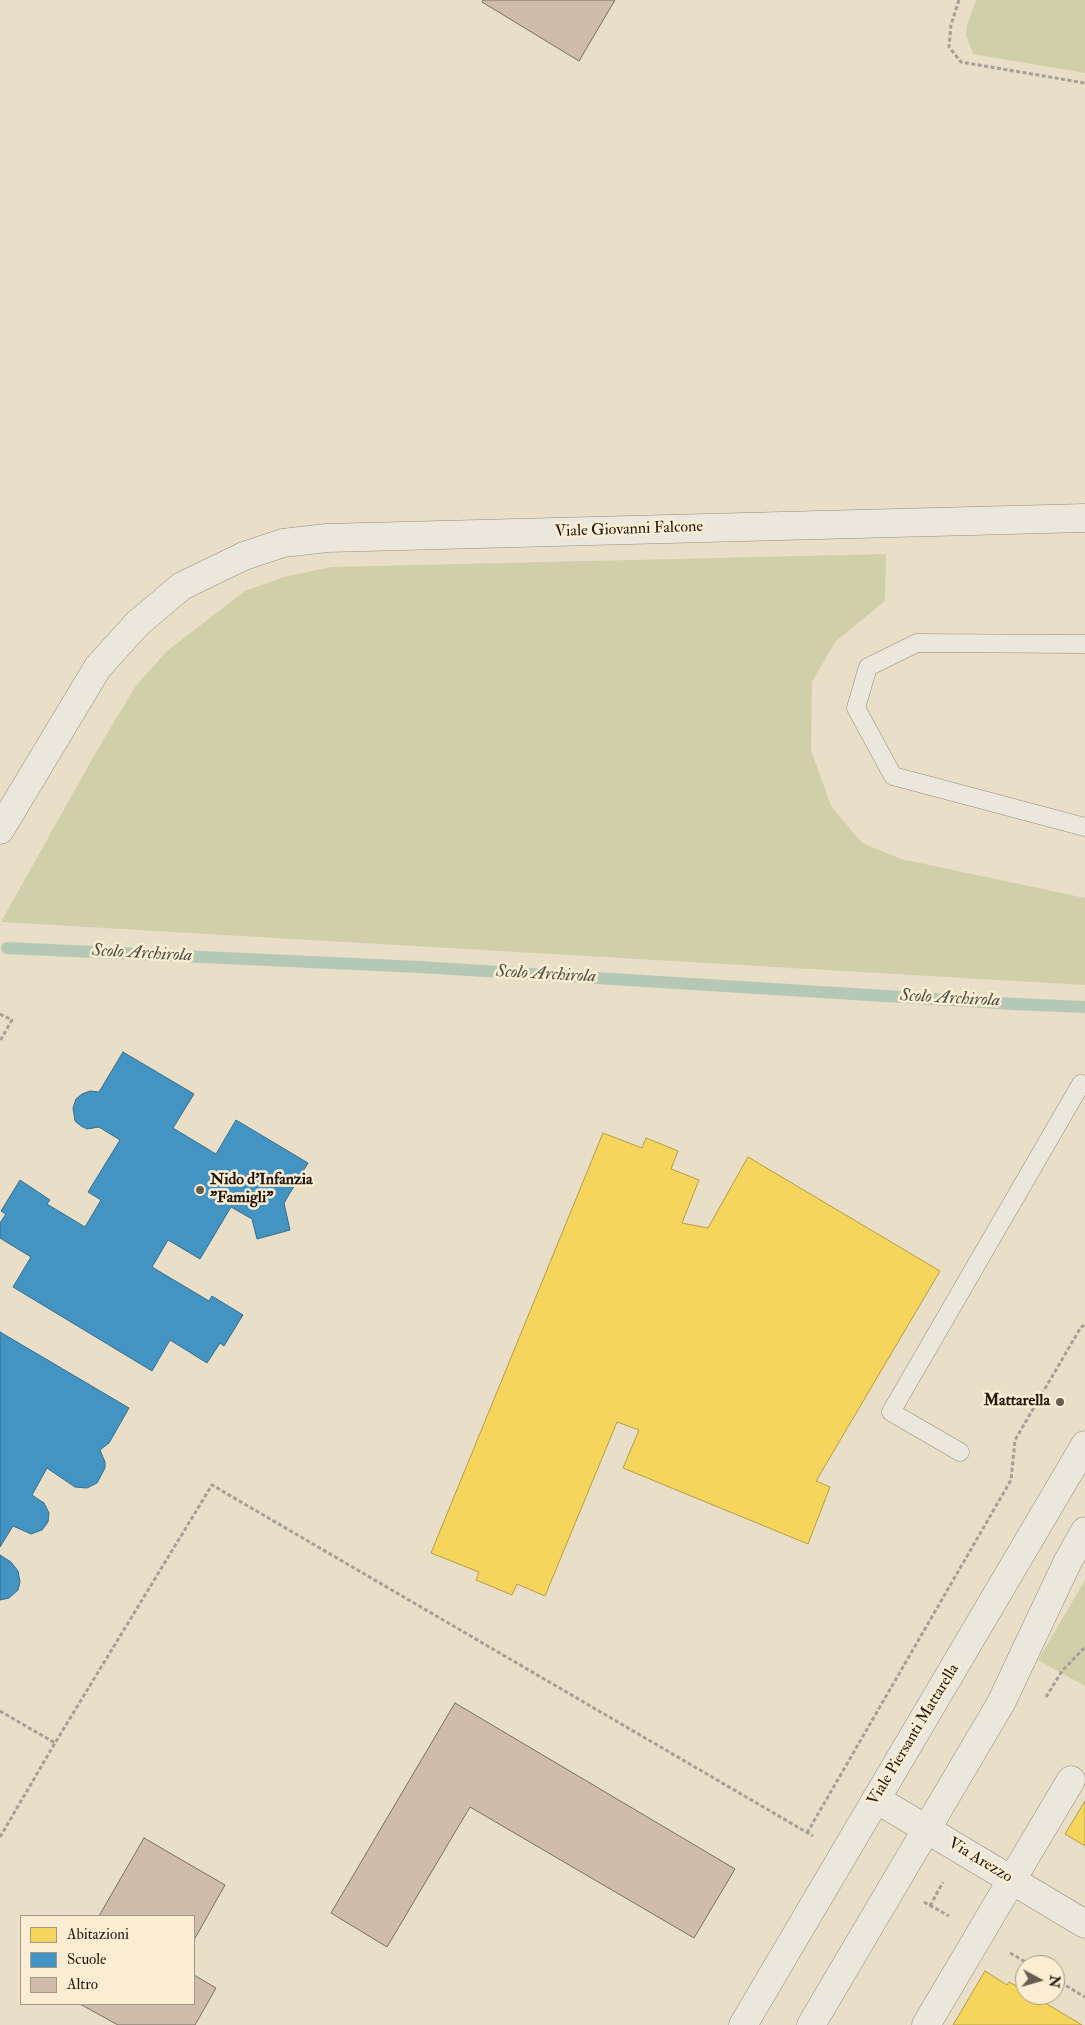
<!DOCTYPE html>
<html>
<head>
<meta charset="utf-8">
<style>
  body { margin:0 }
  #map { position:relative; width:1085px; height:2025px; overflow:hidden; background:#e9dec8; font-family:"IM FELL Double Pica",serif }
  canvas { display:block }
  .legend { position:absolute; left:20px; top:1915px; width:175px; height:90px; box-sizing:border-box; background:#faedd3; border:1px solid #a39884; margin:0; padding:6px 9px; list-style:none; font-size:15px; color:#20180d }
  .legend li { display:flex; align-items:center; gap:10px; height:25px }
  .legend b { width:25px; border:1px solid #a39884 }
  .north { position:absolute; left:1015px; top:1955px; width:50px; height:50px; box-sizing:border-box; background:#faedd3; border:1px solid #a39884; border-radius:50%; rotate:96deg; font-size:14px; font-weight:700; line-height:20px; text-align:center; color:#20180d }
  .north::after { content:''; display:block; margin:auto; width:18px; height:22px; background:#665d4e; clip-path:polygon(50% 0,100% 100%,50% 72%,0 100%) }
</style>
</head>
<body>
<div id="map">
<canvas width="1085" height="2025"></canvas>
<ul class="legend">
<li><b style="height:14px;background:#f6d55c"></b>Abitazioni</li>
<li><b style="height:14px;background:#4393c3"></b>Scuole</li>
<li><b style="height:14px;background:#cfbcab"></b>Altro</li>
</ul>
<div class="north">N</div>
</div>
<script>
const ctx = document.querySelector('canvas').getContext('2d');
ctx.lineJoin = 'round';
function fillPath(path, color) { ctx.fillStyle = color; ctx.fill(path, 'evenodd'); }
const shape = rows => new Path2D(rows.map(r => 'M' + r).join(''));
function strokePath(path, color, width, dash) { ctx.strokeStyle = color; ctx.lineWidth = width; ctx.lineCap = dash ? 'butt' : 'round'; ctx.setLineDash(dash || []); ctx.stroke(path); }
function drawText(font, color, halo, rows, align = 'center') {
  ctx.font = font + ' "IM FELL Double Pica",serif'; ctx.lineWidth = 5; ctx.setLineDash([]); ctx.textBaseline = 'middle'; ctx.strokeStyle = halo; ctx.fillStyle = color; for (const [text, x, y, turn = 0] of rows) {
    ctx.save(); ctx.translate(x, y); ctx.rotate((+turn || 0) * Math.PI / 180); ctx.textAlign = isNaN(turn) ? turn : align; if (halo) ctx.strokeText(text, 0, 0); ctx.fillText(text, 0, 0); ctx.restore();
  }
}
fillPath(shape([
  [976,0,1085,0,1085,73,973,54,966,35,967,25],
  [886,554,885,601,835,642,812,682,811,750,831,806,862,843,901,859,1085,898,1085,985,1,922,95,754,135,687,167,651,245,591,284,577,331,567],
  [1085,1580,1085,1686,1038,1660]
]), '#d1cfa9');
const homes = shape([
  [603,1133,642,1148,646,1138,678,1151,671,1169,699,1180,682,1223,708,1228,748,1157,940,1271,816,1481,830,1487,808,1544,623,1468,639,1430,617,1422,545,1596,517,1584,512,1595,476,1580,479,1572,431,1553,603,1133],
  [1085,1801,1085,1846,1065,1834,1085,1801],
  [985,1971,1007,1985,1009,1982,1025,1991,1025,1995,1032,1995,1082,2025,953,2025,985,1971]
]);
fillPath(homes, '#f6d55c');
strokePath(homes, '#b69c44', 1);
const schools = shape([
  [123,1052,194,1094,173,1128,216,1154,236,1120,308,1163,284,1203,290,1230,257,1239,252,1219,231,1207,200,1259,168,1240,152,1267,209,1301,212,1296,243,1315,224,1346,220,1343,207,1363,170,1340,152,1371,13,1287,31,1257,0,1238,0,1223,6,1214,1,1211,20,1180,50,1200,47,1204,85,1227,101,1200,88,1192,120,1140,99,1127,87,1129,81,1126,75,1121,73,1108,76,1099,82,1094,90,1091,99,1092,123,1052],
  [0,1332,129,1408,109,1443,100,1450,105,1462,105,1468,97,1483,87,1488,75,1487,47,1468,32,1495,44,1503,49,1513,48,1522,42,1530,31,1534,13,1526,0,1547,0,1332],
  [0,1555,11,1562,18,1571,20,1582,18,1590,9,1598,0,1600,0,1555]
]);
fillPath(schools, '#4393c3');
strokePath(schools, '#386e8c', 1);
strokePath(shape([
  [7,948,419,967,1015,1004,1085,1007]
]), '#b4c8b5', 12);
const building = shape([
  [483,0,615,0,579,61,482,2,483,0],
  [455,1703,735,1869,694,1938,470,1807,387,1947,331,1913,455,1703],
  [144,1838,225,1885,194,1940,194,1916,99,1916,144,1838],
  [194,1975,216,1988,195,2025,118,2025,80,2004,194,2004,194,1975]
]);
fillPath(building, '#cfbcab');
strokePath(building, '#777164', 1);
const service = shape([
  [1085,644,917,643,868,667,856,708,893,776,1085,827],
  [960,1452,891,1412,1081,1084,1085,1085]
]);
const minor = shape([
  [0,830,98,667,138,623,182,586,244,556,283,543,327,538,1085,518],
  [876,1799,1085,1924],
  [743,2025,1085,1445],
  [811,2025,1001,1703,1068,1561,1085,1531],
  [926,2025,1071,1780]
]);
strokePath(service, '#938c7e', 19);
strokePath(minor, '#938c7e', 29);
strokePath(shape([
  [959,0,951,25,949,47,961,62,1085,83],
  [0,1014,12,1020,0,1041],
  [1046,1697,1062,1671,1085,1647],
  [0,1711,55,1743],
  [807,1833,1011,1480,1015,1440,1081,1327,1085,1325],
  [0,1837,55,1743,212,1485,813,1836],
  [924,1902,949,1916],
  [930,1906,943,1882],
  [1010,1953,1031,1965],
  [1055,1979,1085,1997]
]), '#a5a097', 3, [4, 2.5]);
strokePath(service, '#ece7dc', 18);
strokePath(minor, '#ece7dc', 28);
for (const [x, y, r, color] of [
  [200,1190,5,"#665d4e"],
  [1060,1402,5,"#665d4e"]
]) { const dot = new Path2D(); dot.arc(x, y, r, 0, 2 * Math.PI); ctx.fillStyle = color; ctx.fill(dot); strokePath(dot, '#faedd3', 2); }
drawText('16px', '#20180d', '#faedd3', [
  ["Viale Giovanni Falcone",629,530,-2],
  ["Viale Piersanti Mattarella",914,1735,-59],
  ["Via Arezzo",980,1861,31]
]);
drawText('bold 16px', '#20180d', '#faedd3', [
  ["Nido d'Infanzia",210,1181],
  ["\"Famigli\"",210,1199],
  ["Mattarella",1050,1402,"right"]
], 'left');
drawText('italic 18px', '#4c5245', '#faedd3', [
  ["Scolo Archirola",142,954,3],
  ["Scolo Archirola",546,975,3],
  ["Scolo Archirola",950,999,3]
]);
</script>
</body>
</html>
